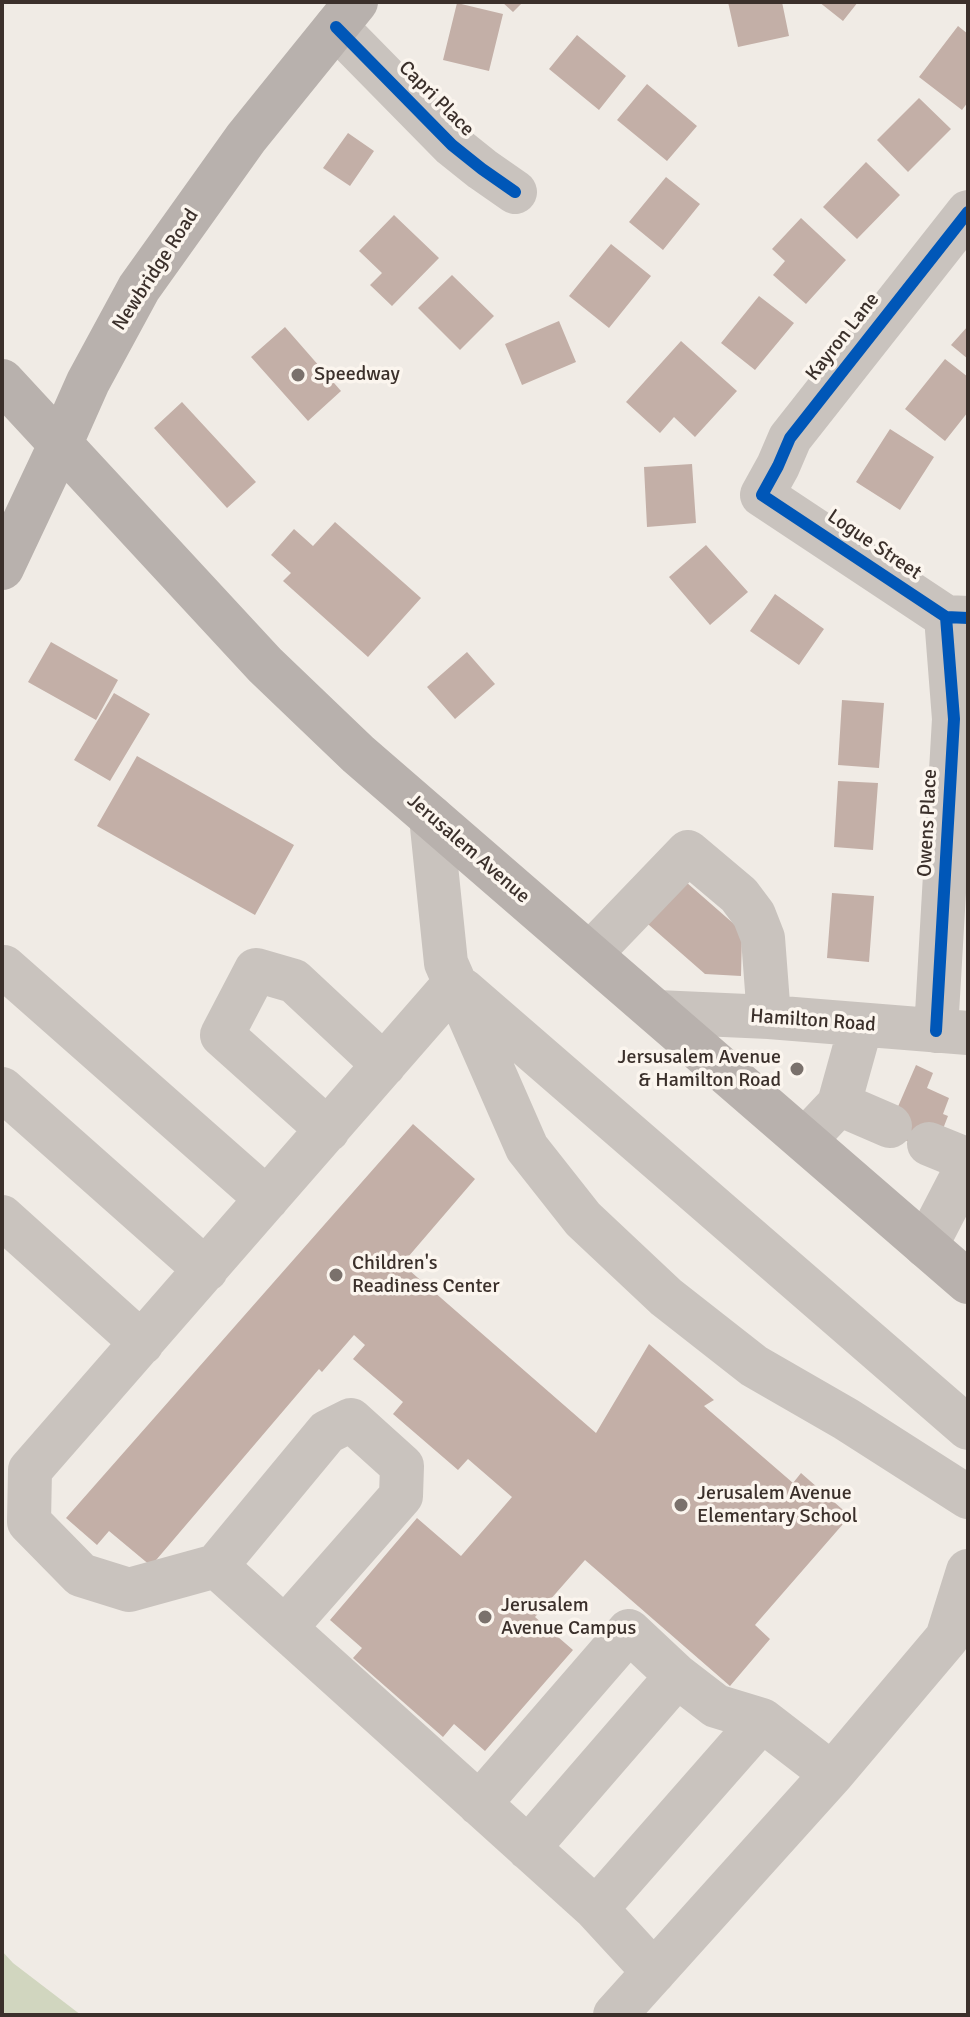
<!DOCTYPE html>
<style>
body{margin:0}
#map{position:relative;width:970px;height:2017px;overflow:hidden;background:#f0ebe5;font-family:Signika,sans-serif}
canvas{display:block}
.frame{position:absolute;inset:0;border:4px solid #3b302b;pointer-events:none}
</style>
<div id="map">
<canvas width="970" height="2017"></canvas>
<div class="frame"></div>
</div>
<script>
const ctx = document.querySelector('canvas').getContext('2d');
ctx.lineJoin = 'round';
function paint(path, color) { ctx.fillStyle = color; ctx.fill(path, 'evenodd'); }
const shape = rows => new Path2D(rows.map(r => 'M' + r).join(''));
function strokePath(path, color, width, dash) { ctx.strokeStyle = color; ctx.lineWidth = width; ctx.lineCap = dash ? 'butt' : 'round'; ctx.setLineDash(dash || []); ctx.stroke(path); }
function write(font, color, halo, rows, align = 'center') {
  ctx.font = font + ' Signika,sans-serif'; ctx.lineWidth = 7; ctx.setLineDash([]); ctx.textBaseline = 'middle'; ctx.strokeStyle = halo; ctx.fillStyle = color; for (const [text, x, y, turn = 0] of rows) {
    ctx.save(); ctx.translate(x, y); ctx.rotate((+turn || 0) * Math.PI / 180); ctx.textAlign = isNaN(turn) ? turn : align; if (halo) ctx.strokeText(text, 0, 0); ctx.fillText(text, 0, 0); ctx.restore();
  }
}
paint(shape([
 [2,1951,13,1963,81,2015,2,2015]
]), '#d1d6bf');
paint(shape([
 [502,2,523,2,513,12],
 [728,2,782,2,789,36,738,47],
 [819,2,858,2,843,21],
 [457,3,503,14,489,71,443,60],
 [958,26,968,34,968,102,962,110,919,77],
 [577,35,626,76,599,110,549,69],
 [647,84,697,126,667,161,617,120],
 [919,98,951,129,908,172,877,140],
 [348,133,374,151,350,186,323,168],
 [866,162,900,195,857,239,823,207],
 [666,177,700,204,663,250,629,222],
 [394,215,439,258,392,306,370,285,382,273,359,251],
 [801,218,846,260,806,304,773,275,785,261,772,249],
 [611,244,651,276,609,328,569,296],
 [452,275,494,316,460,350,418,308],
 [759,296,794,323,755,370,721,343],
 [559,321,576,362,522,385,505,344],
 [968,326,968,359,951,345],
 [285,327,341,391,308,421,251,357],
 [681,341,737,391,695,437,674,417,660,433,626,402],
 [945,359,968,377,968,412,945,441,905,409],
 [182,402,256,482,227,508,154,428],
 [890,429,934,457,900,510,856,482],
 [692,464,696,523,647,527,644,467],
 [335,522,421,598,368,657,283,581,291,573,271,555,294,529,313,546],
 [706,545,748,592,710,625,669,577],
 [775,594,824,629,799,665,750,631],
 [51,642,118,680,96,720,28,682],
 [467,652,495,684,455,719,427,687],
 [114,693,150,714,110,781,74,760],
 [842,700,884,703,879,768,838,765],
 [137,756,294,845,255,915,97,826],
 [838,781,878,783,873,850,834,847],
 [678,875,742,931,741,976,705,974,641,918],
 [832,893,874,896,869,962,827,958],
 [916,1065,933,1073,927,1088,949,1098,943,1114,948,1116,941,1134,927,1150,887,1132],
 [413,1124,475,1179,402,1264,596,1433,649,1344,714,1400,704,1406,793,1483,801,1473,850,1516,755,1625,770,1639,730,1686,585,1560,535,1617,573,1650,485,1751,454,1724,443,1737,353,1658,362,1648,330,1620,417,1518,461,1556,512,1497,468,1459,458,1470,393,1414,403,1402,353,1359,365,1345,354,1335,322,1372,319,1369,151,1566,109,1531,97,1545,66,1518]
]), '#c3afa7');
strokePath(shape([
 [336,27,452,145,482,169,515,192],
 [968,212,790,438,778,466,762,495,946,617,968,618],
 [431,817,446,963,527,1148,583,1219,666,1297,754,1366,846,1419,968,1497],
 [590,954,688,852,739,895,754,915,763,938,769,1017],
 [4,967,267,1199],
 [463,990,968,1428],
 [657,1012,769,1017,968,1033],
 [936,1031,954,719,946,617],
 [2,1089,206,1270],
 [839,1104,890,1126],
 [328,1130,222,1035,256,970,294,981,384,1065],
 [805,1140,839,1104,861,1025],
 [929,1144,968,1160],
 [2,1217,142,1343],
 [926,1246,968,1165],
 [216,1566,596,1909,654,1972],
 [285,1628,401,1496,402,1466,351,1420,327,1432,216,1566,129,1590,81,1575,29,1522,30,1470,455,983],
 [479,1804,629,1631,677,1676],
 [528,1848,677,1676,716,1706,762,1720,832,1774],
 [596,1909,762,1720],
 [615,2015,832,1774,947,1638,968,1571]
]), '#c9c3be', 44);
strokePath(shape([
 [2,381,265,665,358,754,968,1282],
 [2,568,60,445,88,382,139,288,246,138,356,2]
]), '#b8b1ad', 44);
strokePath(shape([
 [336,27,452,145,482,169,515,192],
 [968,212,790,438,778,466,762,495,946,617,968,618],
 [936,1031,954,719,946,617]
]), '#0057b8', 12);
for (const [x, y, r, color] of [
 [298,375,8,"#7a716c"],
 [797,1069,8,"#7a716c"],
 [336,1275,8,"#7a716c"],
 [681,1505,8,"#7a716c"],
 [485,1617,8,"#7a716c"]
]) { const dot = new Path2D(); dot.arc(x, y, r, 0, 2 * Math.PI); ctx.fillStyle = color; ctx.fill(dot); strokePath(dot, '#fbf5ee', 3); }
write('20px', '#3b302b', '#fbf5ee', [
 ["Capri Place",436,99,45],
 ["Newbridge Road",156,270,-57],
 ["Kayron Lane",843,337,-52],
 ["Logue Street",874,545,34],
 ["Owens Place",928,823,-87],
 ["Jerusalem Avenue",468,849,41],
 ["Hamilton Road",813,1021,4]
]);
write('20px', '#3b302b', '#fbf5ee', [
 ["Speedway",314,375],
 ["Jersusalem Avenue",781,1058,"right"],
 ["& Hamilton Road",781,1081,"right"],
 ["Children's",352,1264],
 ["Readiness Center",352,1287],
 ["Jerusalem Avenue",697,1494],
 ["Elementary School",697,1517],
 ["Jerusalem",501,1606],
 ["Avenue Campus",501,1629]
], 'left');
</script>
